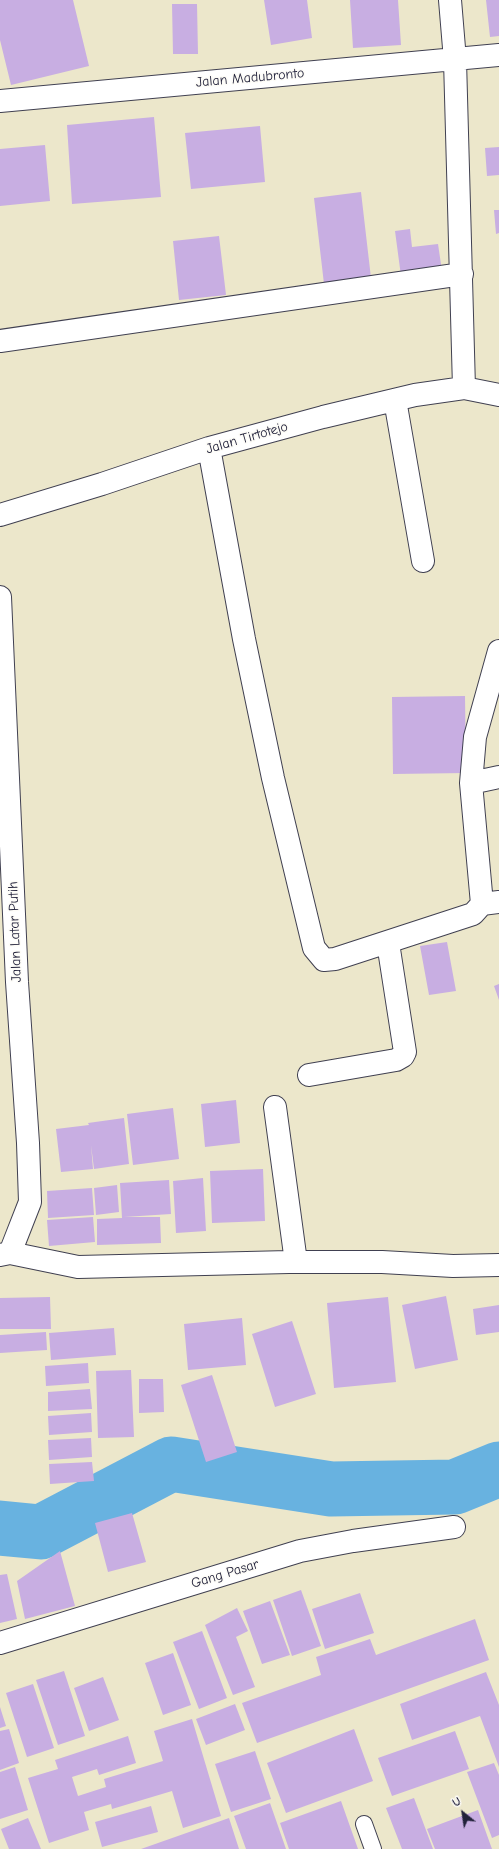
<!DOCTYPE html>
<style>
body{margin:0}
#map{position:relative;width:499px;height:1849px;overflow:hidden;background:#ece7cb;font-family:"Comic Neue",sans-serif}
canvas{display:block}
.north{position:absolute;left:443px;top:1793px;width:40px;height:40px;-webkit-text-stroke:3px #fdfcf7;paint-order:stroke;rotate:330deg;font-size:11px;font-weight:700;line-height:16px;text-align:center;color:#22223b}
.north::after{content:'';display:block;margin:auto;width:14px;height:18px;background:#22223b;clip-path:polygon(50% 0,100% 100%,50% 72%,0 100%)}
</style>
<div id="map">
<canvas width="499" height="1849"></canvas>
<div class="north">U</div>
</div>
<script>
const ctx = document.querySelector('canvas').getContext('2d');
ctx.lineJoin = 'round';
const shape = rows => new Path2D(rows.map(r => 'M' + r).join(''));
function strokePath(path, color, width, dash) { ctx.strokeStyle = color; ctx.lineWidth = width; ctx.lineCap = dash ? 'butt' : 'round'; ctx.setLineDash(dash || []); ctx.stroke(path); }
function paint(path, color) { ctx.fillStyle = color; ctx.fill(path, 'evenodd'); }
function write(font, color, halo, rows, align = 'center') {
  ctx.font = font + ' "Comic Neue",sans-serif'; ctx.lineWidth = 3; ctx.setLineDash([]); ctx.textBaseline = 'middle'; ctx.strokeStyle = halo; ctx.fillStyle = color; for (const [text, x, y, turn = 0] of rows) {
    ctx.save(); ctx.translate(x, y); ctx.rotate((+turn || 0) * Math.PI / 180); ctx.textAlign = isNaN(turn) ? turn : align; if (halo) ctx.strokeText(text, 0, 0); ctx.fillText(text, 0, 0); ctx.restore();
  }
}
strokePath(shape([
 [0,1528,41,1532,171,1464,331,1489,455,1487,499,1469]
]), '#68b2e0', 55);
paint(shape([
 [0,0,73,0,89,66,11,85,0,40],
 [264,0,307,0,312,38,271,45],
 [350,0,398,0,401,45,353,48],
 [486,0,499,0,499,36,490,37],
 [172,4,197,4,198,54,173,54],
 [154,117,161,197,72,204,67,125],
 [260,126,265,182,191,189,185,133],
 [45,145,50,201,0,206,0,149],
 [499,147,499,175,487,176,485,148],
 [361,192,371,278,324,284,314,198],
 [494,210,499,210,499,233,496,234],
 [410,229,412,247,438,244,442,271,401,276,395,231],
 [219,236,226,295,179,300,173,241],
 [465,696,466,773,393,774,392,697],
 [447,942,456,991,429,995,420,946],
 [499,984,499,1000,494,986],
 [236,1100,240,1143,205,1147,201,1104],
 [173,1108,179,1159,133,1165,127,1114],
 [124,1118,129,1164,94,1169,91,1145,93,1169,61,1172,56,1129,89,1125,88,1123],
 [263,1169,265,1221,212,1223,210,1171],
 [203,1178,206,1231,176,1233,173,1181],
 [169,1180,171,1214,124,1217,160,1217,161,1243,97,1245,97,1219,122,1218,120,1183],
 [117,1185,119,1212,96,1215,94,1188],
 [92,1188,94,1215,48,1218,47,1191],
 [93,1217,95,1242,49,1246,47,1220],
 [446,1296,458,1360,415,1369,402,1305],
 [50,1297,51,1329,0,1329,0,1298],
 [388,1297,396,1382,334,1388,327,1303],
 [499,1305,499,1332,476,1335,473,1309],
 [242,1318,246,1365,188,1370,184,1324],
 [292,1321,316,1394,275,1407,252,1334],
 [114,1328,116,1355,51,1360,49,1333],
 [46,1332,47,1350,0,1353,0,1335],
 [88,1363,89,1383,46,1386,45,1366],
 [131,1370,134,1437,98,1438,96,1371],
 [212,1375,237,1452,206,1462,181,1385],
 [139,1379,163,1379,164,1412,139,1413],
 [90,1389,92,1409,48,1411,48,1392],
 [91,1413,92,1432,49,1435,48,1416],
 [91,1438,92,1457,49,1460,48,1440],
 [92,1462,94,1481,50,1484,49,1464],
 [132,1513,146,1562,108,1572,95,1523],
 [60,1551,75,1606,25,1619,17,1581],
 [7,1574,17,1619,0,1623,0,1575],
 [301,1590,321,1646,292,1656,273,1600],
 [360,1593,374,1633,325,1649,312,1609],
 [270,1601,290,1655,262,1664,243,1611],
 [237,1608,248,1631,236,1637,255,1687,233,1695,205,1625],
 [475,1619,489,1660,257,1743,242,1703,321,1675,316,1657,370,1639,376,1655],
 [202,1631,227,1698,199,1709,173,1642],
 [173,1653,191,1705,163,1715,145,1663],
 [64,1671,85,1736,58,1745,36,1680],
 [486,1672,499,1705,499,1767,480,1716,412,1740,400,1704],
 [103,1677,119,1720,89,1731,74,1688],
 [33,1684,54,1748,27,1757,6,1693],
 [235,1704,245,1730,206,1745,196,1719],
 [0,1707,6,1726,0,1728],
 [192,1719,221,1816,183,1828,172,1791,112,1809,111,1804,84,1812,89,1830,49,1843,28,1778,58,1769,55,1760,128,1736,136,1763,99,1775,97,1769,72,1777,78,1796,106,1787,104,1779,163,1761,154,1731],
 [9,1729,19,1763,0,1770,0,1731],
 [354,1729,373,1781,286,1813,267,1763],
 [455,1731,469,1769,392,1796,378,1758],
 [255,1751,271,1799,231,1812,215,1764],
 [494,1763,499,1775,499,1835,492,1838,467,1772],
 [15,1767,28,1810,0,1819,0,1772],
 [414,1798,433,1849,402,1849,386,1808],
 [341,1801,358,1849,289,1849,280,1823],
 [270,1803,286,1849,246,1849,234,1816],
 [151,1806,158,1832,102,1847,95,1822],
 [478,1810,492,1849,435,1849,427,1829],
 [28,1818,41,1849,9,1849,1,1829],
 [229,1818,239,1849,141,1849]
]), '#c8aee2');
const lane = shape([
 [364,1824,373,1849]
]);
const street = shape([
 [450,0,455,60,464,388],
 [0,101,499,55],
 [0,341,462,274],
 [395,400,423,561],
 [209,448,244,639,273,778,314,948,324,960,335,959,473,914,482,904,499,902],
 [0,515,102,484,209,448,323,417,415,395,464,388,499,395],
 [0,597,17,982,28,1143,30,1202,10,1253,0,1255],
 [471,783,499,777],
 [482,904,471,783,475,737,499,651],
 [309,1075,396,1060,403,1056,405,1052,388,943],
 [275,1107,296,1262],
 [10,1253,78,1267,289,1262,382,1262,453,1266,499,1265],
 [0,1643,300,1551,353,1541,454,1527]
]);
strokePath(lane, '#404051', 18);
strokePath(street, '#404051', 24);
strokePath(lane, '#fff', 16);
strokePath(street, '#fff', 22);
write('14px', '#22223b', '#fdfcf7', [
 ["Jalan Madubronto",250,78,-5],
 ["Jalan Tirtotejo",247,438,-16],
 ["Jalan Latar Putih",15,932,-92],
 ["Gang Pasar",225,1574,-17]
]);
</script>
